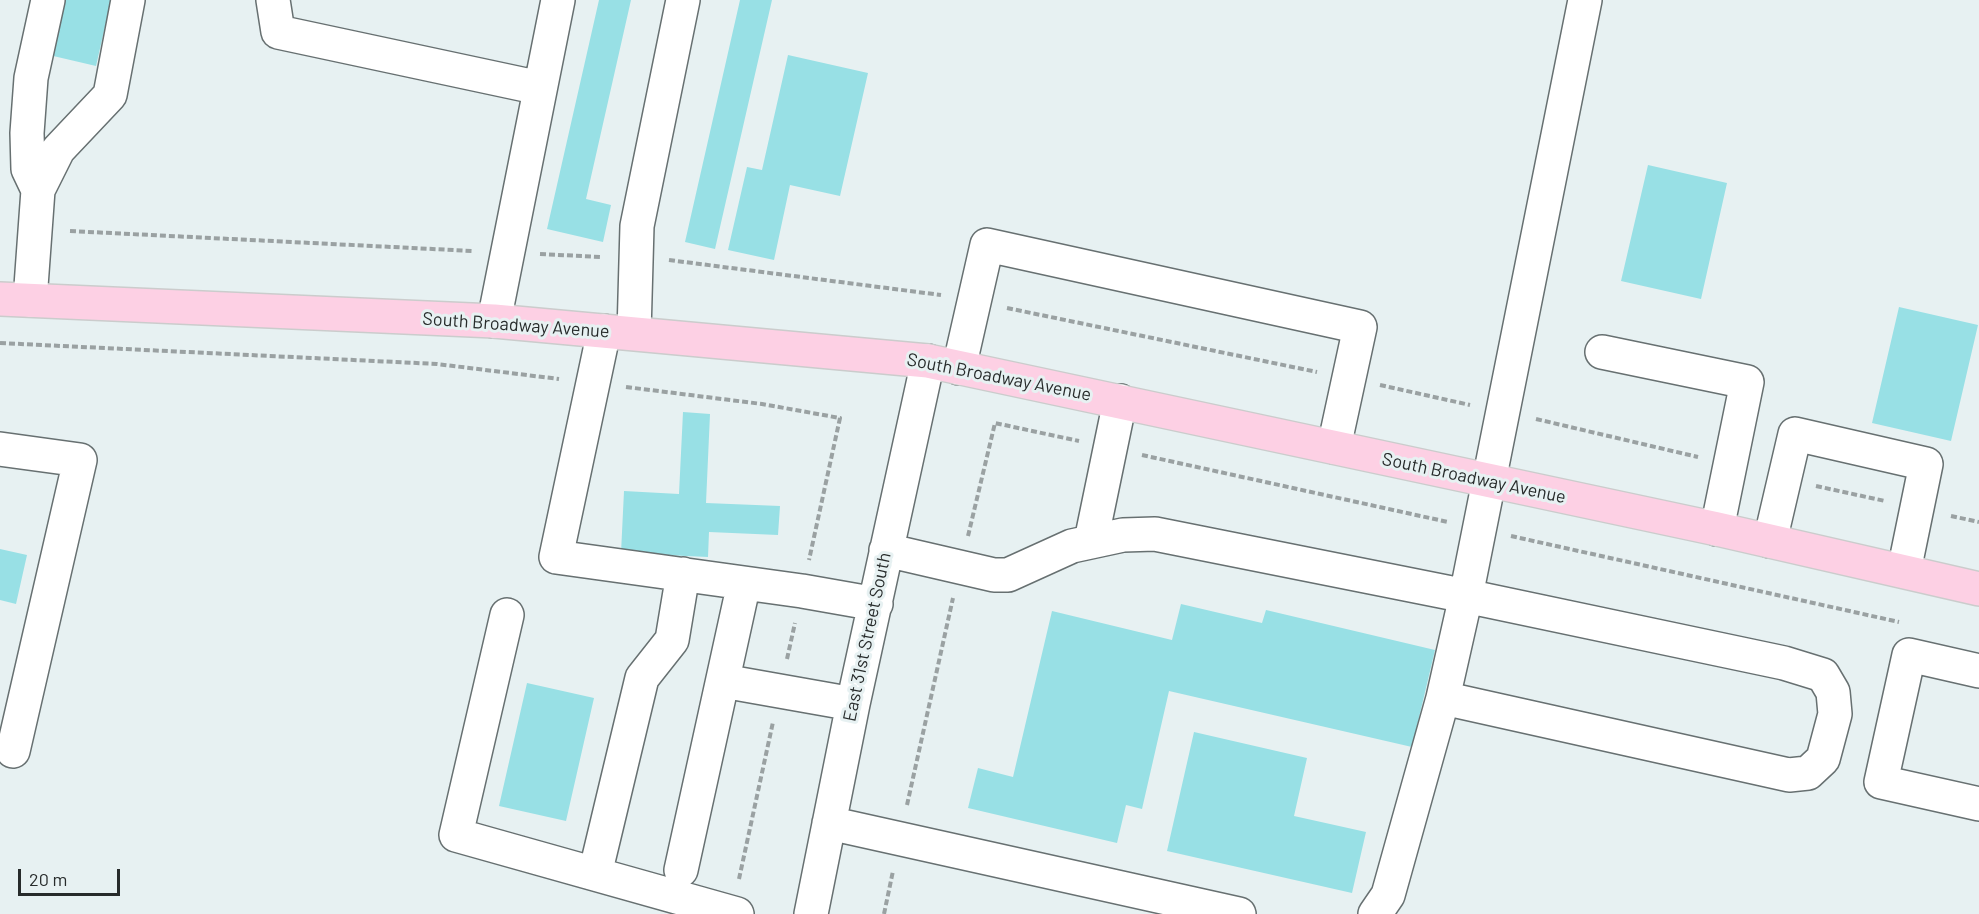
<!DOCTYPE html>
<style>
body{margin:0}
#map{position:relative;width:1979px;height:914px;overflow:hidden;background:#e7f1f2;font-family:Barlow,sans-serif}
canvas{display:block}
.scale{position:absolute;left:18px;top:869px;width:102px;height:27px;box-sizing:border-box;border:3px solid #272b2b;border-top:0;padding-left:8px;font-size:18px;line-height:21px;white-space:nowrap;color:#272b2b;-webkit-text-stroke:4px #e7f1f2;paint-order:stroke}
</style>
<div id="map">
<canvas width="1979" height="914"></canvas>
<div class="scale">20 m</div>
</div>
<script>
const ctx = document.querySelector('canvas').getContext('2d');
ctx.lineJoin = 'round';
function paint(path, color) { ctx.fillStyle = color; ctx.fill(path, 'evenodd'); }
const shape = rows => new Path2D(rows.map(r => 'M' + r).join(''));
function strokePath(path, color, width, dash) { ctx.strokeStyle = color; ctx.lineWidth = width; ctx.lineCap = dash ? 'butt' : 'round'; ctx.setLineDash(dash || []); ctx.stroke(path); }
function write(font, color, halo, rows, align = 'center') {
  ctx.font = font + ' Barlow,sans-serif'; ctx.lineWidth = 6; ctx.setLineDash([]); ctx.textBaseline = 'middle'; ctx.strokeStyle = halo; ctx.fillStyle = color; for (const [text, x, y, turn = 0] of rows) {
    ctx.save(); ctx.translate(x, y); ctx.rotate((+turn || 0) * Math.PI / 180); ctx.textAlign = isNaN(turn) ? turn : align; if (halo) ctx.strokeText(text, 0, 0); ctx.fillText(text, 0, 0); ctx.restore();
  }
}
paint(shape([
 [61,0,111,0,96,66,49,55],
 [599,0,631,0,586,199,611,205,603,242,547,229],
 [740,0,772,0,715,249,685,242],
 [788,55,868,73,840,196,790,185,774,260,728,250,747,167,762,170],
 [1648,165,1727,183,1701,299,1621,281],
 [1899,307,1978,325,1951,441,1872,423],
 [683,412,710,414,706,503,780,506,778,535,709,532,708,557,621,553,624,491,679,494],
 [0,549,27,555,16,604,0,600],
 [1181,604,1262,623,1266,610,1435,650,1412,747,1169,691,1142,809,1126,805,1117,843,968,808,978,768,1013,777,1052,611,1172,640],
 [527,683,594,698,566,821,499,806],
 [1194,732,1307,758,1294,816,1366,832,1352,893,1167,851]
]), '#98e0e5');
const minor = shape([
 [273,0,278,32,540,88],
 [38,190,28,169,27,133,31,78,48,0],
 [30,300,38,190,58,150,110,95,128,0],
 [494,321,558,0],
 [604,331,556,557,802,591,876,604],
 [634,333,637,226,683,0],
 [1602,352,1747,382,1717,529],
 [959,368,987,245,1360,327,1334,447],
 [0,449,80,460,13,751],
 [1091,541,1120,401],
 [1770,541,1795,434,1926,464,1904,571],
 [886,550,994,575,1008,575,1072,546,1123,535,1155,534,1466,596,1784,663,1823,675,1833,692,1835,714,1823,759,1808,773,1789,775,1443,698],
 [507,615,456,835,737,914],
 [1979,671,1909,655,1881,782,1979,804],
 [723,681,853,704],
 [829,823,1239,914],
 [681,870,744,583],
 [595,874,642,678,672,640,683,574],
 [811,914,853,704,928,361],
 [1375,914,1388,895,1443,698,1466,596,1585,0]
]);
const major = shape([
 [0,299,494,321,928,361,1717,529,1979,589]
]);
strokePath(minor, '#677071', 36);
strokePath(major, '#cbcccc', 36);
strokePath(shape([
 [70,231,473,251],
 [540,254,601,257],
 [669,260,941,295],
 [1007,308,1317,372],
 [0,343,437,364,559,379],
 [1380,385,1470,405],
 [626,387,762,404,840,418,809,560],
 [1536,419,1698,457],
 [1142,455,1448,522],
 [1816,486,1885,501],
 [1951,516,1979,522],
 [968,536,995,423,1079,441],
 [1511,536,1899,622],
 [787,659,795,623],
 [907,805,953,598],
 [739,879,773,722],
 [884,914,893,871]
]), '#9aa1a2', 4, [6, 3]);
strokePath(minor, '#fff', 33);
strokePath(major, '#fdd0e4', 33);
write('18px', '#272b2b', '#e7f1f2', [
 ["South Broadway Avenue",516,325,4],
 ["South Broadway Avenue",999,377,11],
 ["South Broadway Avenue",1474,478,12],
 ["East 31st Street South",867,637,-78]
]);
</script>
